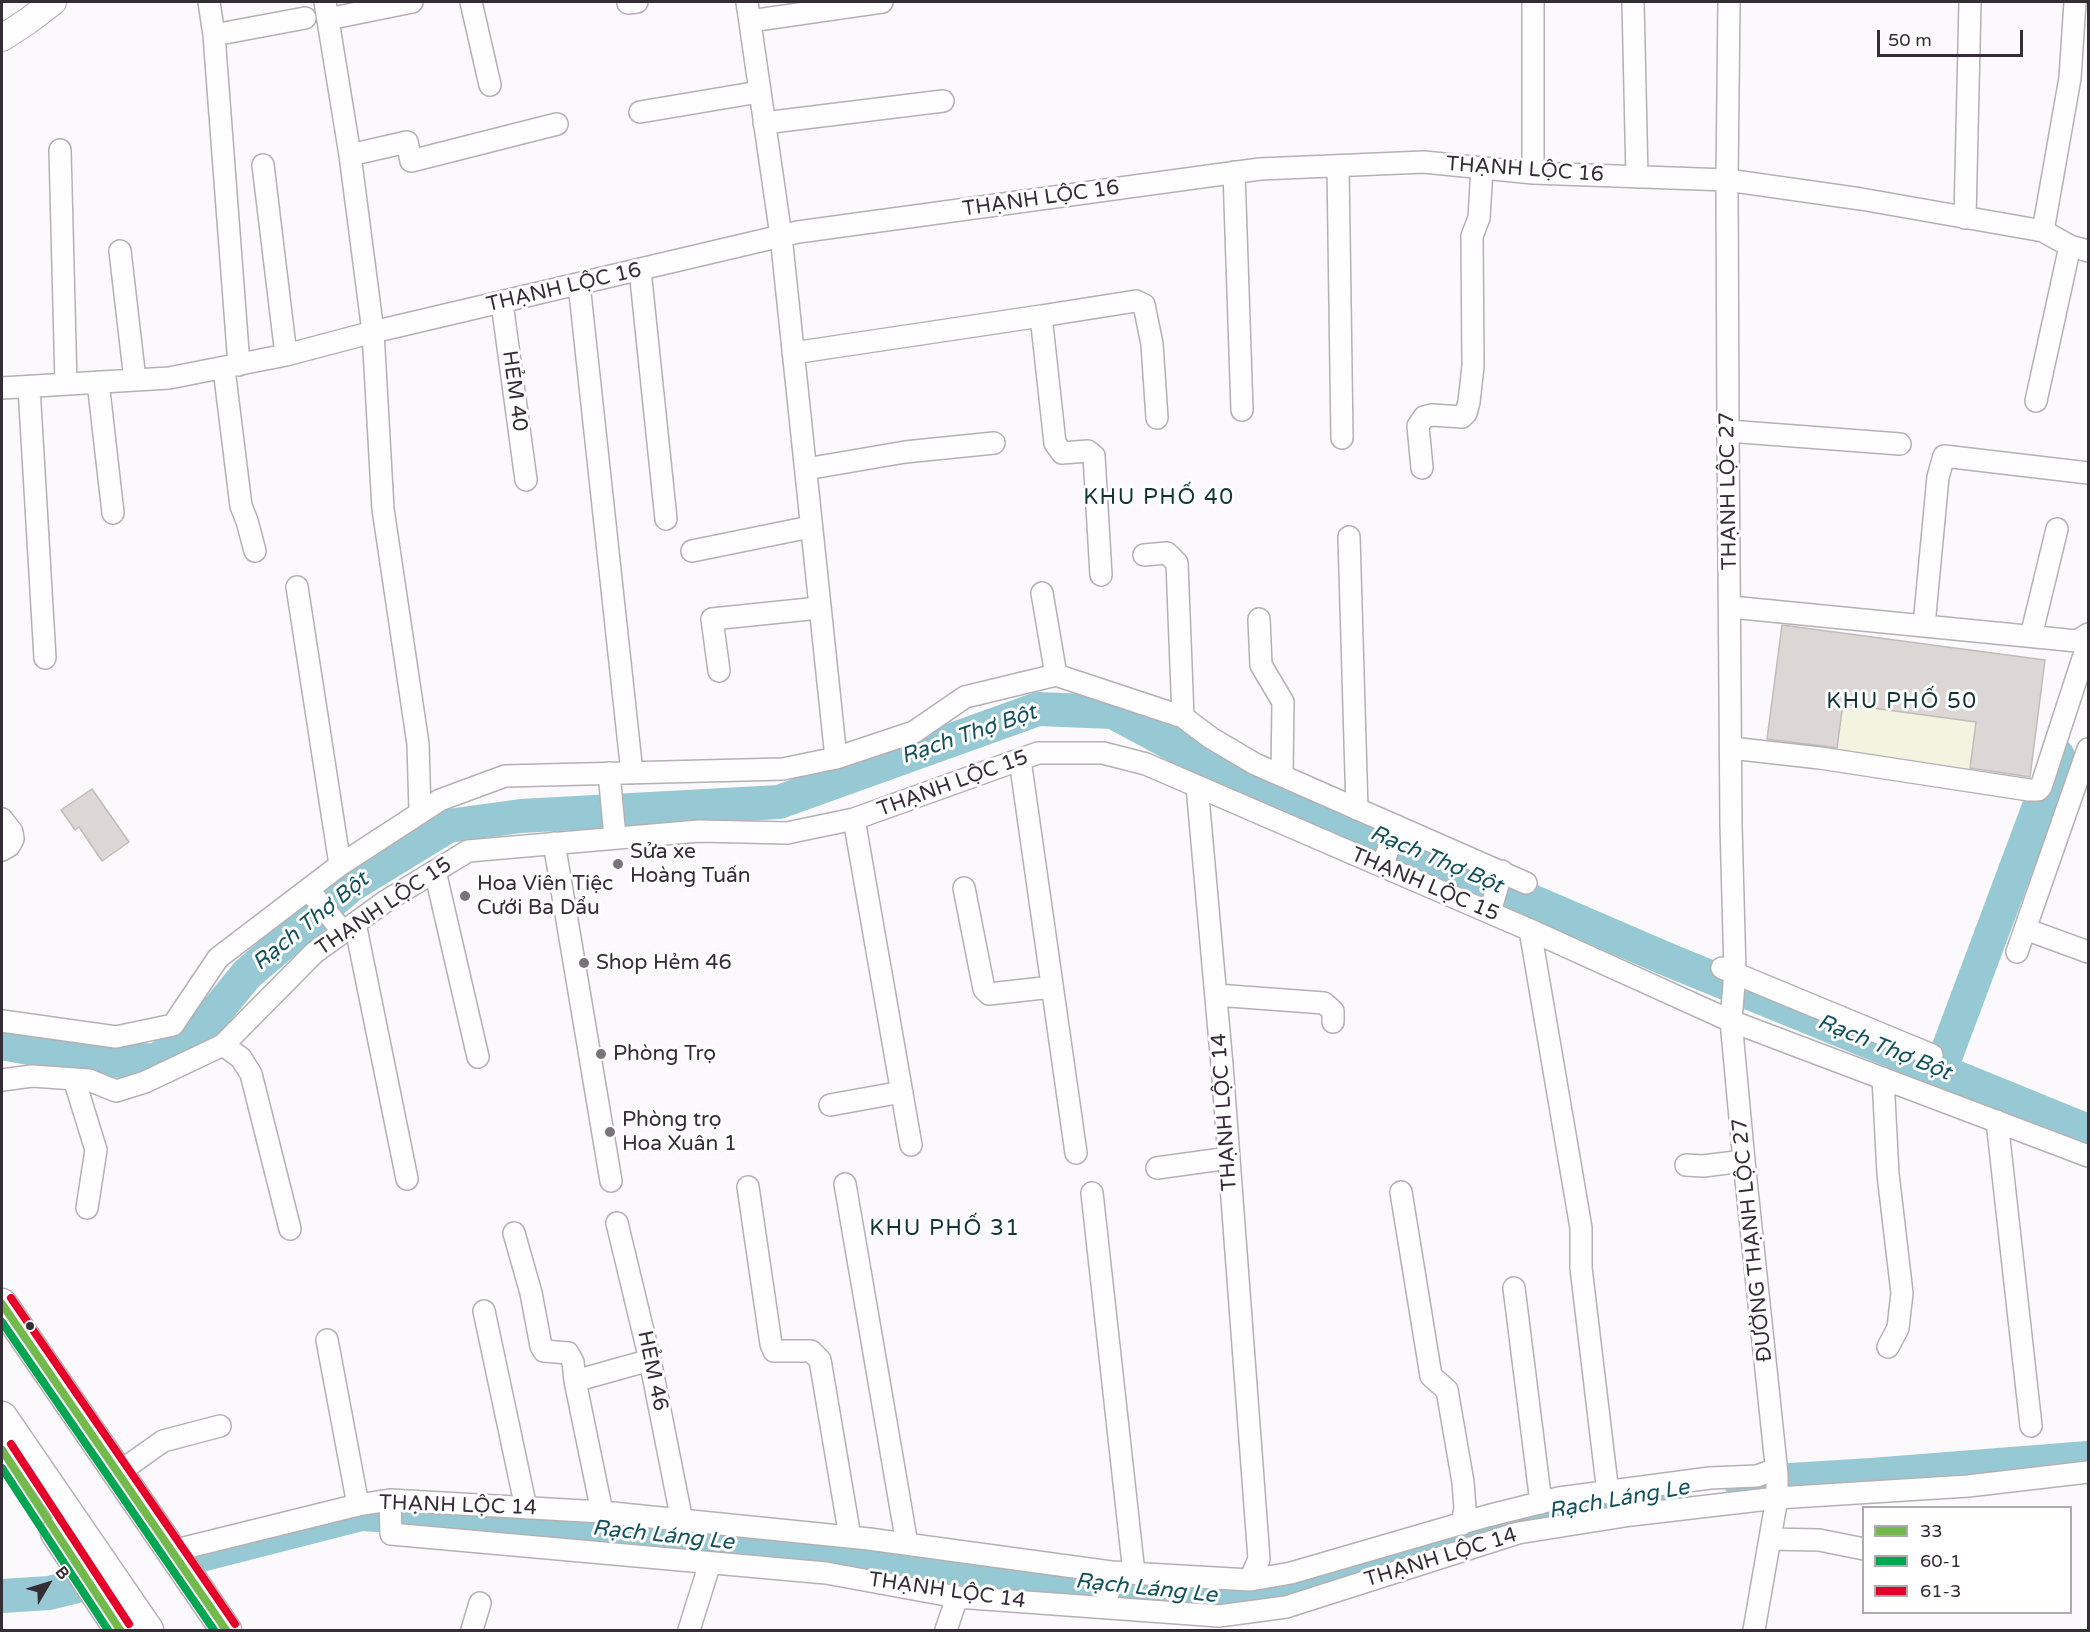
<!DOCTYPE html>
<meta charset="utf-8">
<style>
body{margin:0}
#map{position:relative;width:2090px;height:1632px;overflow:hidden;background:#fbf9fb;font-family:"Varela Round",sans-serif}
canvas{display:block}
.frame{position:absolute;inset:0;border:3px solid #352d35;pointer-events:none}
.legend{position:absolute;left:1862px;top:1506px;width:210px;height:108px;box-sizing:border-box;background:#fff;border:2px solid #aeabae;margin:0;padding:8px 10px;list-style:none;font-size:18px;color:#352d35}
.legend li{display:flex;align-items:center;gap:12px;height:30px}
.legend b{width:30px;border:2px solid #aeabae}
.north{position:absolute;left:18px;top:1554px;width:60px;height:60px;-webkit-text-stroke:4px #fff;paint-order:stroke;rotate:52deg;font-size:16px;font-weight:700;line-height:24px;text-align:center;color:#352d35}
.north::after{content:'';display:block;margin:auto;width:21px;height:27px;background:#352d35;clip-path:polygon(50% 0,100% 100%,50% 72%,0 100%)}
.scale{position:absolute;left:1877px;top:30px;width:146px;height:27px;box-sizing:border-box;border:3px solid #352d35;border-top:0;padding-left:8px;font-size:18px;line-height:21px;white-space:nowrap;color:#352d35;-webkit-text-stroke:4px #fff;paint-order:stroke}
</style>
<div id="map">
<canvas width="2090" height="1632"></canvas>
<div class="frame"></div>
<ul class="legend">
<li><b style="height:8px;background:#73b94c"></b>33</li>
<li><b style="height:8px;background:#00a651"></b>60-1</li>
<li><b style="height:8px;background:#e4002b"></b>61-3</li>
</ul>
<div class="north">B</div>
<div class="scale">50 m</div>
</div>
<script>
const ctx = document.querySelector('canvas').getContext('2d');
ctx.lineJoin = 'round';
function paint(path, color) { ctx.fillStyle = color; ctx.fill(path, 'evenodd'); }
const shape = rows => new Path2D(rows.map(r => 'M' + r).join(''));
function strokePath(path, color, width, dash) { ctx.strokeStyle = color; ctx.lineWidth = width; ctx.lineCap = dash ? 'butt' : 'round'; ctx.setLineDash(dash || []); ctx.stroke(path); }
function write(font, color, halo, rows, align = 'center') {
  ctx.font = font + ' "Varela Round",sans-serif'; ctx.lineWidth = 6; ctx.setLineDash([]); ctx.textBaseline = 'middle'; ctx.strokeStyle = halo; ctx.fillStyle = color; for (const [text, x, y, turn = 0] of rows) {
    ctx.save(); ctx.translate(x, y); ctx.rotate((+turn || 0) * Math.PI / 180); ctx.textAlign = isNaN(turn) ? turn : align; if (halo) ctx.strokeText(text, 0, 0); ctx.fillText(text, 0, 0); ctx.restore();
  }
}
paint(shape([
 [1843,704,1976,722,1970,773,1836,754]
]), '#f3f4e0');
strokePath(shape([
 [2,1043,101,1061,156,1060,197,1035,247,974,350,886,448,826,521,816,779,802,1038,709,1113,712,1195,756,1671,961,2088,1131],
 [1940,1071,2058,756],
 [1741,1483,1871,1475,2088,1458],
 [197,1556,361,1514,615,1530,1228,1598,1302,1588,1519,1518,1653,1494],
 [2,1596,49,1593,77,1586]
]), '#97c9d4', 34);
const building = shape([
 [1782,625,2045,660,2030,777,1970,768,1976,722,1843,704,1837,748,1767,739,1782,625],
 [92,789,129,842,102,861,79,827,75,830,61,810,92,789]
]);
paint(building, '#dcd6d4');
strokePath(building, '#c1bbba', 1.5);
const minor = shape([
 [209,2,214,35,305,18],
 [325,2,350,155,373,332,383,509,418,744,420,812],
 [471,2,490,85],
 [747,2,781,236,836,758],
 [1633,2,1637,177],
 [1729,2,1727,180,1728,431,1731,825,1735,972,1731,1021,1744,1161,1777,1474,1777,1498,1754,1630],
 [628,3,637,2],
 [328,19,412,2],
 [750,21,882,2],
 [214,35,239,365],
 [640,112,759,92],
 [764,123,943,101],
 [60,150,66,384],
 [350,155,407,142,411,161,557,124],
 [263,165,286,355],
 [1338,166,1342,438],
 [1234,172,1242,410],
 [1533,173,1533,2],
 [1965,218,1970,2],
 [2043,231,2070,78,2075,2],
 [120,251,135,380],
 [640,270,666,519],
 [579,284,632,773],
 [502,303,526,480],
 [1041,316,1136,301,1144,305,1152,344,1157,418],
 [793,353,1041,316,1055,443,1062,453,1088,451,1094,456,1101,575],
 [224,369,241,506,247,521,255,551],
 [98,382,113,513],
 [29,387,45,658],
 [2,388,169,378,286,355,373,332,798,232,1260,169,1424,162,1533,173,1727,180,1861,199,2043,231,2070,246,2088,251],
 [2036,401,2070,246],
 [1728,431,1900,444],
 [1422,468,1418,426,1424,417,1432,415,1462,417,1466,413,1469,402,1473,366,1472,236,1479,218,1482,168],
 [806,469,905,452,994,443],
 [1349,537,1357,809],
 [692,551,810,527],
 [1144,555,1167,553,1177,563,1183,717],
 [297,587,340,865],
 [1042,593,1056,675],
 [1731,607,2077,641,2088,634],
 [1259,619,1261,665,1283,702,1282,775],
 [1924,625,1938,477,1944,456,2088,473],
 [2031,636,2057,529],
 [719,671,712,619,819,608],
 [1731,748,1820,758,2029,790,2038,790,2041,787,2088,643],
 [1020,760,1076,1153],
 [609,773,615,837],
 [2,819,12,832,13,839,9,846,2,850],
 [854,819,911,1145],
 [554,843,611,1181],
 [1382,866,1397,826],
 [435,871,478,1057],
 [964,888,984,989,989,994,1052,987],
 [309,890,343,932],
 [1490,912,1502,871],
 [355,923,407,1179],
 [2025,929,2088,952],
 [1530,930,1581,1228,1581,1268,1608,1493],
 [2017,952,2088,749],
 [1722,968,1932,1055],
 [1216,995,1324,1003,1333,1011,1333,1022],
 [2,1021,116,1037,173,1025,218,958,340,865,440,800,505,776,783,769,836,758,914,732,965,697,1056,675,1183,717,1211,738,1255,764,1526,883],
 [223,1045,241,1058,251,1074,290,1229],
 [1883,1078,1888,1174,1902,1293,1898,1328,1888,1347],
 [74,1079,96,1150,87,1208],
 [2,1080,32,1076,89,1080,116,1091,145,1082,223,1045,314,953,386,901,468,851,699,831,787,833,854,819,1038,753,1103,753,1146,764,1530,930,1731,1021,2088,1156],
 [830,1105,902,1092],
 [1997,1121,2031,1426],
 [1686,1165,1703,1166,1744,1161],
 [1157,1168,1229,1158],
 [845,1184,907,1544],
 [748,1187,771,1344,774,1351,811,1351,820,1360,850,1537],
 [1401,1192,1431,1376,1447,1390,1463,1482,1465,1508,1462,1524],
 [1092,1193,1134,1573],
 [617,1223,650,1360,682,1521],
 [514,1233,531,1293,541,1346,544,1351,568,1353,573,1362,575,1381],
 [1514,1288,1541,1503],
 [484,1311,526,1508],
 [327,1340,358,1505],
 [118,1473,163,1441,220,1426],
 [390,1500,391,1534,826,1573,957,1597,1219,1616,1286,1607,1518,1533,1631,1515,1777,1498,1968,1486,2088,1472],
 [602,1512,575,1381,650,1360],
 [1770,1539,1819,1540,1864,1549],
 [172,1551,358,1505,390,1500,602,1512,869,1539,1111,1572,1250,1580,1259,1559,1222,1065,1197,786],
 [1250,1580,1291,1573,1487,1516,1559,1498,1710,1478,1757,1476,1776,1469],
 [1106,1608,1111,1572],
 [472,1630,480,1603],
 [689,1630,710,1563],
 [946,1630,957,1597]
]);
const major = shape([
 [2,38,28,21,53,2]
]);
const highway = shape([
 [2,1304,226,1630],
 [2,1417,148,1630],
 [56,1533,120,1630]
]);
strokePath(minor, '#b4b0b4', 24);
strokePath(major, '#b4b0b4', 28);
strokePath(highway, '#b4b0b4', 33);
strokePath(minor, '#fefefe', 21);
strokePath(major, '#fefefe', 26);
strokePath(highway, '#fefefe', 30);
strokePath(shape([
 [2,1304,226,1630],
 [2,1450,120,1630]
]), '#73b94c', 8);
strokePath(shape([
 [2,1322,214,1630],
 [2,1468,108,1630]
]), '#00a651', 8);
strokePath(shape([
 [11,1298,235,1624],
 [11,1444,129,1624]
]), '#e4002b', 8);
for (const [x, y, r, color] of [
 [618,864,6,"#7a747a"],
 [465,896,6,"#7a747a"],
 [584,963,6,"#7a747a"],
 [601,1054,6,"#7a747a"],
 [610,1132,6,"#7a747a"],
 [30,1326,5,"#352d35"]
]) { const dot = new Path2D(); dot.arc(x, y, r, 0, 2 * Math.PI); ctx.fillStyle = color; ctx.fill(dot); strokePath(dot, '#fff', 2); }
write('21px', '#352d35', '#fff', [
 ["THẠNH LỘC 16",1525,170,4],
 ["THẠNH LỘC 16",1041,199,-8],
 ["THẠNH LỘC 16",564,288,-13],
 ["HẺM 40",514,391,82],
 ["THẠNH LỘC 27",1729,491,-91],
 ["THẠNH LỘC 15",953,784,-20],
 ["THẠNH LỘC 15",1425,885,23],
 ["THẠNH LỘC 15",384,907,-34],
 ["THẠNH LỘC 14",1225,1112,-94],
 ["ĐƯỜNG THẠNH LỘC 27",1753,1240,-96],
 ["HẺM 46",652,1371,78],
 ["THẠNH LỘC 14",458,1506,2],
 ["THẠNH LỘC 14",1441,1558,-17],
 ["THẠNH LỘC 14",947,1591,8]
]);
write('21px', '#352d35', '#fff', [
 ["Sửa xe",630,852],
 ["Hoàng Tuấn",630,876],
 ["Hoa Viên Tiệc",477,884],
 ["Cưới Ba Dẩu",477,908],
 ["Shop Hẻm 46",596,963],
 ["Phòng Trọ",613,1054],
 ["Phòng trọ",622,1120],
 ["Hoa Xuân 1",622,1144]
], 'left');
ctx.letterSpacing = '1.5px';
write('22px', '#113435', '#fff', [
 ["KHU PHỐ 40",1159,498],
 ["KHU PHỐ 50",1902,702],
 ["KHU PHỐ 31",945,1229]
]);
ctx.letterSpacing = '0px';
write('italic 22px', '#12525d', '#fff', [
 ["Rạch Thợ Bột",969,735,-19],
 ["Rạch Thợ Bột",1436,860,23],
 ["Rạch Thợ Bột",311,922,-39],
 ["Rạch Thợ Bột",1884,1048,22],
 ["Rạch Láng Le",1619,1500,-10],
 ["Rạch Láng Le",663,1536,6],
 ["Rạch Láng Le",1146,1589,6]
]);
</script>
